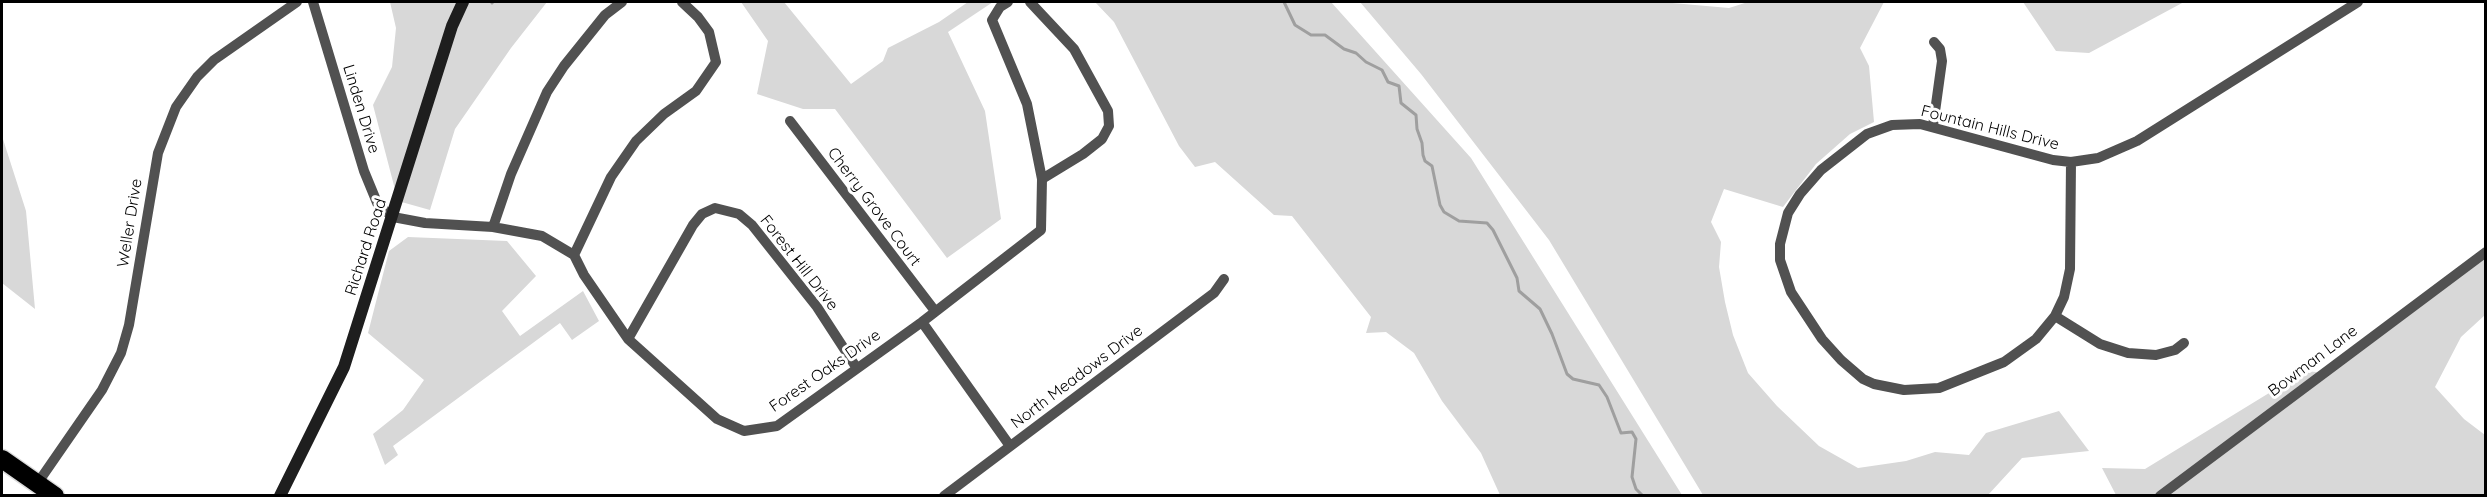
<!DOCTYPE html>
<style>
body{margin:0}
#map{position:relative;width:2487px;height:497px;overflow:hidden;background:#fff;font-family:Quicksand,sans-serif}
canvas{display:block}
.frame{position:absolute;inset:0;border:3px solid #000;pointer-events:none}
</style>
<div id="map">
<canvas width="2487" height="497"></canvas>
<div class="frame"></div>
</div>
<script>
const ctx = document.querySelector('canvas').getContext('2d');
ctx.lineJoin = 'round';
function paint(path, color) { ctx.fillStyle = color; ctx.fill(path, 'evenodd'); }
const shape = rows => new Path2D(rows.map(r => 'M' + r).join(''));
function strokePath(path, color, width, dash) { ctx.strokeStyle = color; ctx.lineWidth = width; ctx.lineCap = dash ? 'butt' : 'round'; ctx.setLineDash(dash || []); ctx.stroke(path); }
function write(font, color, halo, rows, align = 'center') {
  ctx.font = font + ' Quicksand,sans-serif'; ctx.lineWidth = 6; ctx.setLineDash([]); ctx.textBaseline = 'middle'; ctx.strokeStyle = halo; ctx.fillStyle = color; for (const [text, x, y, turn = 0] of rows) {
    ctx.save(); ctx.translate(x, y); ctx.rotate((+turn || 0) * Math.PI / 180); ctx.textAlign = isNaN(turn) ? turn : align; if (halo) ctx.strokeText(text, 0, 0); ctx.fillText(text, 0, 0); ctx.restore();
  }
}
paint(shape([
 [390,2,547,2,511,48,455,129,430,210,398,201,373,105,392,67,396,28],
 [741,2,784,2,851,84,883,61,888,48,939,22,968,2,993,2,948,32,985,111,1001,219,947,258,835,109,803,109,757,94,768,41],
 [1095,2,1331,2,1471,158,1682,495,1500,495,1481,453,1442,401,1414,353,1386,332,1366,333,1371,317,1292,216,1274,215,1215,162,1195,167,1179,146,1114,22],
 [1360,2,1661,2,1729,8,1748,2,1884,2,1860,48,1869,66,1874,122,1850,134,1816,164,1783,207,1724,189,1711,222,1721,242,1719,267,1725,302,1733,335,1748,373,1777,406,1819,446,1858,468,1906,461,1935,452,1969,455,1986,433,2059,411,2089,451,2022,458,1988,495,1703,495,1549,240,1421,74],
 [2023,2,2184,2,2089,53,2056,51],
 [2,136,26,211,35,309,2,283],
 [408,237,507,241,536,276,502,311,520,336,583,291,599,321,572,340,560,323,393,446,398,455,385,465,373,434,403,410,424,380,368,333,389,251],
 [2485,257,2485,315,2461,337,2435,387,2464,419,2485,435,2485,495,2116,495,2102,468,2145,469,2305,371,2316,372,2325,377]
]), '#d8d8d8');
strokePath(shape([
 [1284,2,1295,25,1311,35,1325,35,1344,49,1356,53,1366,62,1382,70,1388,82,1399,86,1401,103,1416,115,1417,129,1422,143,1423,155,1425,161,1432,166,1440,205,1444,212,1459,221,1487,223,1493,230,1517,278,1519,291,1540,309,1552,334,1567,374,1573,379,1599,385,1607,397,1621,433,1632,432,1636,439,1632,477,1636,489,1643,496],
 [492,3,493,2]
]), '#9f9f9f', 3);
const highway = shape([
 [2,459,55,496]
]);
strokePath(highway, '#dbdbdb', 21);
strokePath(shape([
 [313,2,364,171,378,205,393,217,425,223,493,227,542,236,574,255,584,275,628,339,717,419,744,431,777,426,922,322,1041,230,1042,179],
 [1008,2,1000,7,992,20,1027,104,1042,179,1083,154,1102,139,1109,126,1108,111,1074,49,1030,2],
 [790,121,935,311],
 [1933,126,1942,61,1940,49,1934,42],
 [2071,162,2070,269,2064,297,2055,316,2036,339,2004,362,1939,388,1904,390,1874,384,1863,379,1841,360,1822,339,1791,292,1780,260,1780,244,1788,213,1800,194,1821,170,1867,134,1892,125,1920,124,2053,160,2071,162,2098,158,2137,141,2358,2],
 [493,227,511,174,547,92,564,66,605,15,622,2],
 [574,255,611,177,636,141,664,114,696,91,716,62,709,32,698,17,682,2],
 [2055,316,2100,344,2128,353,2156,355,2175,350,2184,343],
 [922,322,1010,446],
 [628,339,693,225,702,214,715,208,739,214,752,225,817,307,856,367],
 [37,484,102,390,121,353,129,325,158,153,176,107,197,77,214,60,297,2],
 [944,496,1214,293,1224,279],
 [2160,496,2486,252]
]), '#515151', 10);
strokePath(shape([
 [280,496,344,367,452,26,463,2]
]), '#1e1e1e', 12);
strokePath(highway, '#000', 18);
write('16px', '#000', '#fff', [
 ["Linden Drive",361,109,73],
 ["Fountain Hills Drive",1990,128,14],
 ["Cherry Grove Court",874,207,53],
 ["Weller Drive",130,223,-81],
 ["Richard Road",366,247,-72],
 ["Forest Hill Drive",799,263,52],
 ["Bowman Lane",2313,361,-37],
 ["Forest Oaks Drive",825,371,-35],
 ["North Meadows Drive",1077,377,-37]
]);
</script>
